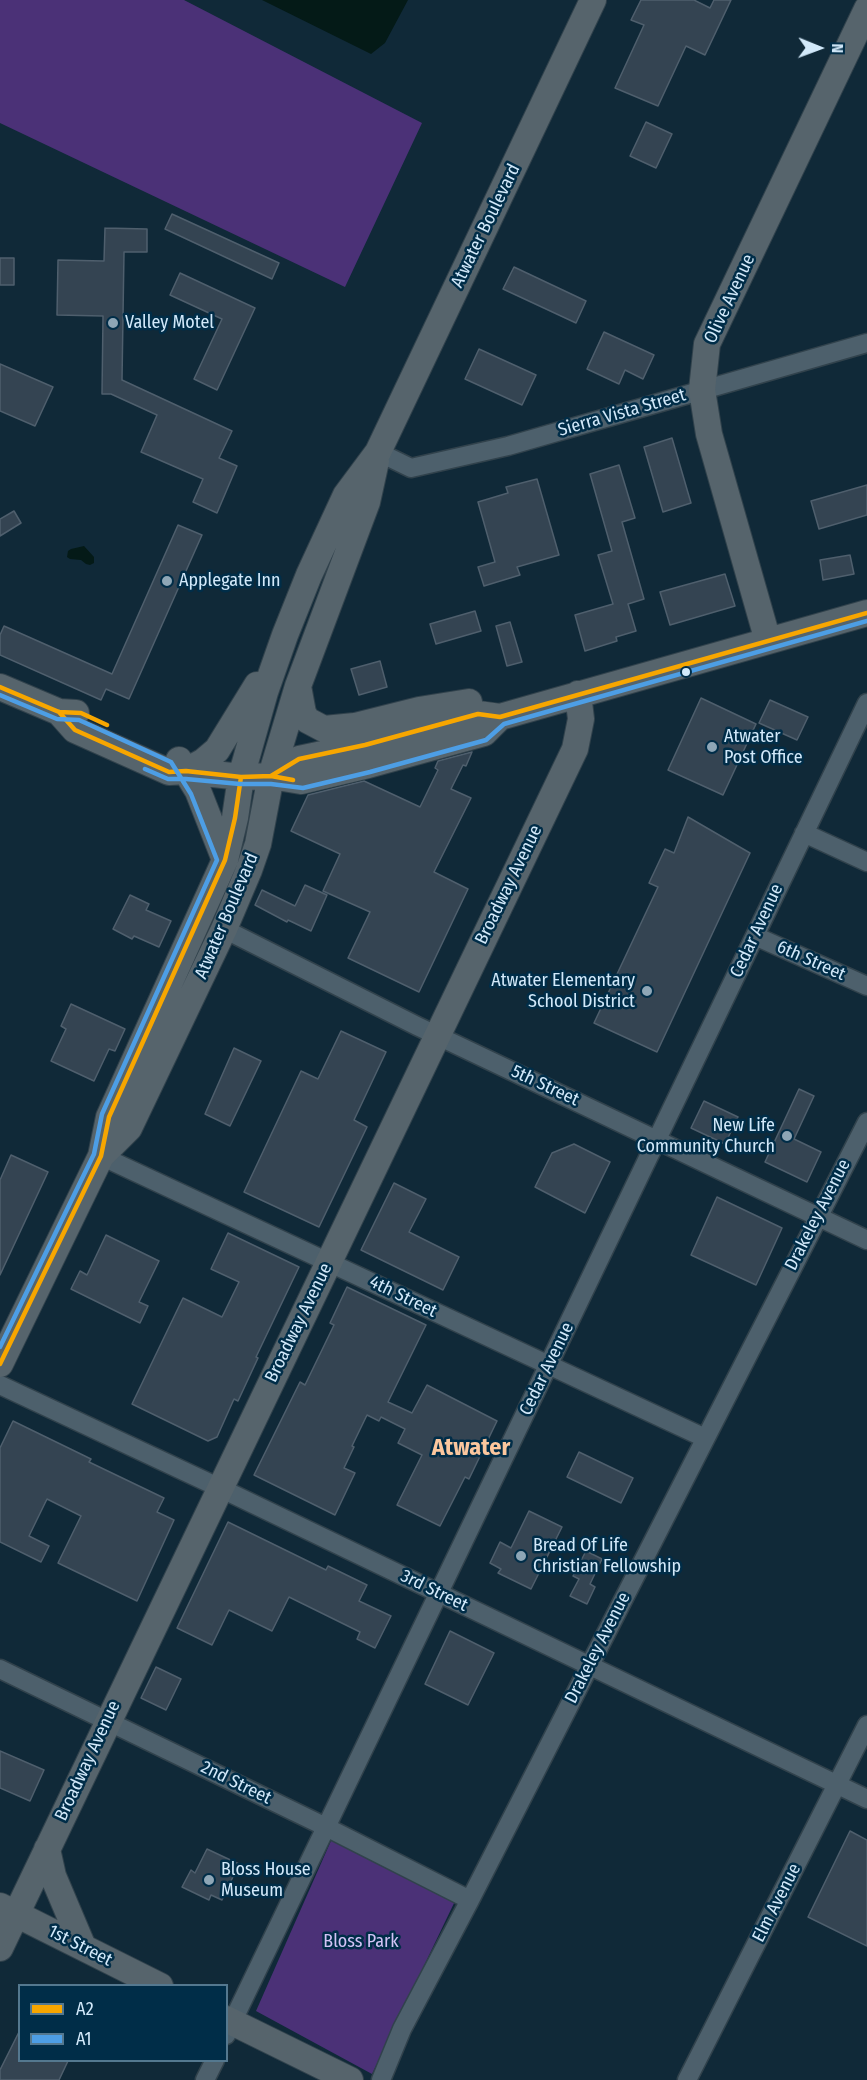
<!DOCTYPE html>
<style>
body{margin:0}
#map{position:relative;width:867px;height:2080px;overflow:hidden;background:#102938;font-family:"Fira Sans Condensed",sans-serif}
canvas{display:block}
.legend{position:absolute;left:18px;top:1984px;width:210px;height:78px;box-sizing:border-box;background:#002d48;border:2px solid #54788f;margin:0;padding:8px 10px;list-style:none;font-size:18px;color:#d2e9fa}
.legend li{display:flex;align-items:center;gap:12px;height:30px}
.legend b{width:30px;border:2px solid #54788f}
.north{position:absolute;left:789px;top:18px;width:60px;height:60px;-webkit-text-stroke:4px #002d48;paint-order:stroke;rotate:91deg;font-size:16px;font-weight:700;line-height:24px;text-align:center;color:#d2e9fa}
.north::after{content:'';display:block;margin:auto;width:21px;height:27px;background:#d2e9fa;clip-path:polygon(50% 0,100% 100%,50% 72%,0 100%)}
</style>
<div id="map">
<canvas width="867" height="2080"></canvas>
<ul class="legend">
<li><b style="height:8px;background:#f7a600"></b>A2</li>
<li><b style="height:8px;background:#4d9ee5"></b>A1</li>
</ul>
<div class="north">N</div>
</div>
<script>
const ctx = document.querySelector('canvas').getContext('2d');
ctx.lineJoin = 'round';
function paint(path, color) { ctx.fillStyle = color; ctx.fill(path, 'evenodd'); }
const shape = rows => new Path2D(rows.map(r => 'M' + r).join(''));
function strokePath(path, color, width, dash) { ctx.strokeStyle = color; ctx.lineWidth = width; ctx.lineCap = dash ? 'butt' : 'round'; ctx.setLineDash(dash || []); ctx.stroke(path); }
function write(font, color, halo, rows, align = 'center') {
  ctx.font = font + ' "Fira Sans Condensed",sans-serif'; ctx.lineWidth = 5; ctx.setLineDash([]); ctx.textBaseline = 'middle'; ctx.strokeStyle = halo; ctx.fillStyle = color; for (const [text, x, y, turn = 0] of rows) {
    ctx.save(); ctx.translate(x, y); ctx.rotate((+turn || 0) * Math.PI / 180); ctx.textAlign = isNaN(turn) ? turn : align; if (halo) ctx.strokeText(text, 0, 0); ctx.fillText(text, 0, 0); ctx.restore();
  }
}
paint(shape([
 [0,0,184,0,422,123,345,287,0,123],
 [334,1834,456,1899,372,2074,256,2011]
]), '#4b3177');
paint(shape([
 [262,0,408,0,385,43,371,54],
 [84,546,94,557,94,563,90,565,86,564,81,560,70,559,67,557,68,551,71,549]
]), '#041a17');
const building = shape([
 [641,0,694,0,710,8,714,0,731,0,705,55,686,46,658,106,615,88,644,25,631,20,641,0],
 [646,122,672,134,656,168,630,156,646,122],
 [172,214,279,263,272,279,165,229,172,214],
 [105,228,147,229,147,252,124,252,122,380,232,431,219,458,237,466,217,513,193,502,203,479,141,452,157,415,111,394,102,394,103,316,57,315,58,260,104,261,105,228],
 [0,258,14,258,14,285,0,285,0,258],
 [514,267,586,301,576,323,503,289,514,267],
 [180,273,255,308,217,390,194,379,222,319,170,295,180,273],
 [604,332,654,355,643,379,625,370,619,384,587,369,604,332],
 [479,349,536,375,522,405,465,379,479,349],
 [0,364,53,387,35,426,0,411,0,364],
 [672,438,691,503,663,512,644,447,672,438],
 [619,465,635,518,622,522,644,599,628,604,636,631,616,637,617,641,585,651,575,615,613,604,598,555,612,551,590,474,619,465],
 [537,479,559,555,517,567,520,575,484,586,478,567,495,562,478,502,508,493,506,487,537,479],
 [867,485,867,515,819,529,811,501,867,485],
 [14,511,21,523,0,536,0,519,14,511],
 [178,525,202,535,129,699,106,689,101,700,0,655,0,635,4,626,112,674,178,525],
 [850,555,854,574,823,580,820,560,850,555],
 [725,574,735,606,670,625,660,592,725,574],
 [475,611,481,631,436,644,430,624,475,611],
 [510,622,522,662,507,666,496,626,510,622],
 [380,661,387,687,359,695,351,669,380,661],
 [701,698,756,724,723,795,668,770,701,698],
 [770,700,808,717,797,740,759,723,770,700],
 [472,752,466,766,463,765,451,789,471,798,434,872,468,889,419,992,348,958,370,912,323,891,340,854,291,831,308,795,364,781,420,807,438,770,435,768,438,761,472,752],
 [688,817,750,853,657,1052,594,1023,658,887,649,883,665,849,674,853,688,817],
 [305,885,327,895,311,931,288,920,287,922,255,905,262,890,295,906,305,885],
 [130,895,149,904,146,910,171,921,159,947,134,936,132,939,113,929,130,895],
 [71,1004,125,1029,115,1051,109,1049,94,1081,51,1061,66,1029,61,1026,71,1004],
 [341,1031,386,1052,354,1120,367,1127,319,1227,244,1192,301,1071,318,1079,341,1031],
 [234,1048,261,1061,230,1126,205,1114,234,1048],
 [799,1089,814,1096,794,1139,821,1152,807,1182,765,1162,799,1089],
 [704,1101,738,1117,725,1144,691,1128,704,1101],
 [574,1144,610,1162,585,1213,535,1187,552,1153,574,1144],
 [11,1155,48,1172,0,1275,0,1180,11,1155],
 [394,1183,426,1199,409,1232,459,1257,443,1290,361,1250,394,1183],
 [717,1197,782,1228,756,1285,691,1255,717,1197],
 [228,1233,299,1267,256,1357,258,1358,238,1401,234,1399,217,1437,208,1441,132,1404,183,1298,222,1317,239,1282,211,1269,228,1233],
 [106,1235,159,1261,139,1302,148,1306,140,1323,71,1289,80,1271,87,1275,106,1235],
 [347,1287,426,1325,388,1402,412,1413,427,1385,497,1421,469,1479,465,1477,440,1526,397,1505,422,1455,398,1443,405,1429,381,1417,379,1421,367,1415,352,1446,354,1447,344,1468,355,1473,335,1515,254,1475,300,1382,305,1385,334,1325,330,1323,347,1287],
 [13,1421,91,1459,89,1462,164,1498,157,1512,174,1520,137,1601,58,1563,81,1516,47,1499,29,1536,49,1546,41,1562,0,1542,0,1448,13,1421],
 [579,1452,633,1478,621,1503,567,1477,579,1452],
 [529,1511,562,1527,531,1589,498,1573,501,1569,490,1563,500,1542,511,1548,529,1511],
 [228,1522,326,1570,328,1566,367,1585,359,1601,391,1616,375,1648,357,1639,360,1632,289,1597,272,1631,229,1610,212,1645,177,1628,228,1522],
 [586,1551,602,1559,590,1584,595,1587,587,1604,570,1596,579,1579,573,1576,586,1551],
 [450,1631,494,1653,468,1705,425,1684,450,1631],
 [156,1667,181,1679,166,1710,141,1698,156,1667],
 [0,1751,44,1770,30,1801,0,1788,0,1751],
 [850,1831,867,1840,867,1946,808,1917,850,1831],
 [207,1849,239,1864,222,1900,211,1895,209,1900,182,1887,191,1870,195,1873,207,1849],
 [20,2030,20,2061,68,2061,59,2080,0,2080,0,2070,20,2030]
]);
paint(building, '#344452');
strokePath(building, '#4f5f6d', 1.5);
const street = shape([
 [378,452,411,468,508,446,867,343],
 [804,833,867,862],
 [224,929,417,1026,867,1240],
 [755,936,867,986],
 [101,1156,705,1438],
 [0,1385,220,1488,867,1799],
 [0,1669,326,1827,470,1900],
 [226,2035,867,703],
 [205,2080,215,2060],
 [381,2080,402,2029,470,1900,867,1122],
 [687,2080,867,1725]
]);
const secondary = shape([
 [768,641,709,434,702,390,707,344,867,9],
 [298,686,303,713,307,720,324,729,355,726,419,710,469,702],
 [0,687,59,712,76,713],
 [59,712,75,730,169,772,186,771,241,777,271,776,301,781,368,765,484,733,500,717],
 [179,760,198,791,225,860],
 [186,771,204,761,217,750,257,685],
 [271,776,299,759,365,745,478,714,500,717,867,613],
 [101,1156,129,1128,224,929,249,870,258,844,271,776,298,686,367,502,376,461],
 [0,1364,101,1156,109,1117,225,860,235,818,241,777,265,692,285,635,309,575,346,495,378,452,593,0],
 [47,1849,53,1876,83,1947],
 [0,1906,160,1986],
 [0,1948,575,749,581,719,578,694],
 [226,2019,350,2080]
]);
strokePath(street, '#31424c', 21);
strokePath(secondary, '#31424c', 28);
strokePath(street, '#4d606c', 18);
strokePath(secondary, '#56646c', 26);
strokePath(shape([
 [0,687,59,712,81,713,107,725],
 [59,712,75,730,169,772,186,771,241,777,271,776,293,780],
 [271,776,299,759,365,745,478,714,500,717,867,613],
 [0,1364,101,1156,109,1117,225,860,235,818,241,777]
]), '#f7a600', 4.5);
strokePath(shape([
 [0,695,57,719,79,720,171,762,191,794,217,860,102,1114,94,1154,0,1347],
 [145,769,168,779,186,779,240,784,271,784,303,788,370,772,486,740,504,724,867,621]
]), '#4d9ee5', 4.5);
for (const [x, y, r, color] of [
 [113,323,6,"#8ea6b6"],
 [167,581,6,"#8ea6b6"],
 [686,672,5,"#d2e9fa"],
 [712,747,6,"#8ea6b6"],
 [647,991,6,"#8ea6b6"],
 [787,1136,6,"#8ea6b6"],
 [521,1556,6,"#8ea6b6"],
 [209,1880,6,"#8ea6b6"]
]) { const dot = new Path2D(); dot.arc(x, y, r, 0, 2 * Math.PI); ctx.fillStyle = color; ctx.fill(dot); strokePath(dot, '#002d48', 2); }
write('18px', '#d2e9fa', '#002d48', [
 ["Atwater Boulevard",486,226,-64],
 ["Olive Avenue",730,299,-65],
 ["Sierra Vista Street",622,413,-16],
 ["Broadway Avenue",509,885,-64],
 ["Atwater Boulevard",227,916,-67],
 ["Cedar Avenue",757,931,-65],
 ["6th Street",811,961,24],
 ["5th Street",545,1086,25],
 ["Drakeley Avenue",818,1215,-63],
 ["4th Street",403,1297,26],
 ["Broadway Avenue",299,1323,-64],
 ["Cedar Avenue",547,1369,-64],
 ["3rd Street",434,1591,26],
 ["Drakeley Avenue",598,1648,-63],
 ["Broadway Avenue",88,1761,-65],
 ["2nd Street",236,1783,26],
 ["Elm Avenue",777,1903,-63],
 ["1st Street",80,1946,27]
]);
write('18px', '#d2e9fa', '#002d48', [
 ["Valley Motel",125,323],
 ["Applegate Inn",179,581],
 ["Atwater",724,737],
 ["Post Office",724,758],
 ["Atwater Elementary",635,981,"right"],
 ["School District",635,1002,"right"],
 ["New Life",775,1126,"right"],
 ["Community Church",775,1147,"right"],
 ["Bread Of Life",533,1546],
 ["Christian Fellowship",533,1567],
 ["Bloss House",221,1870],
 ["Museum",221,1891]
], 'left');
write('18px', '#d4c3f6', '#002d48', [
 ["Bloss Park",361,1942]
]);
write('bold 24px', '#fbc79e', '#002d48', [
 ["Atwater",471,1448]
]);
</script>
